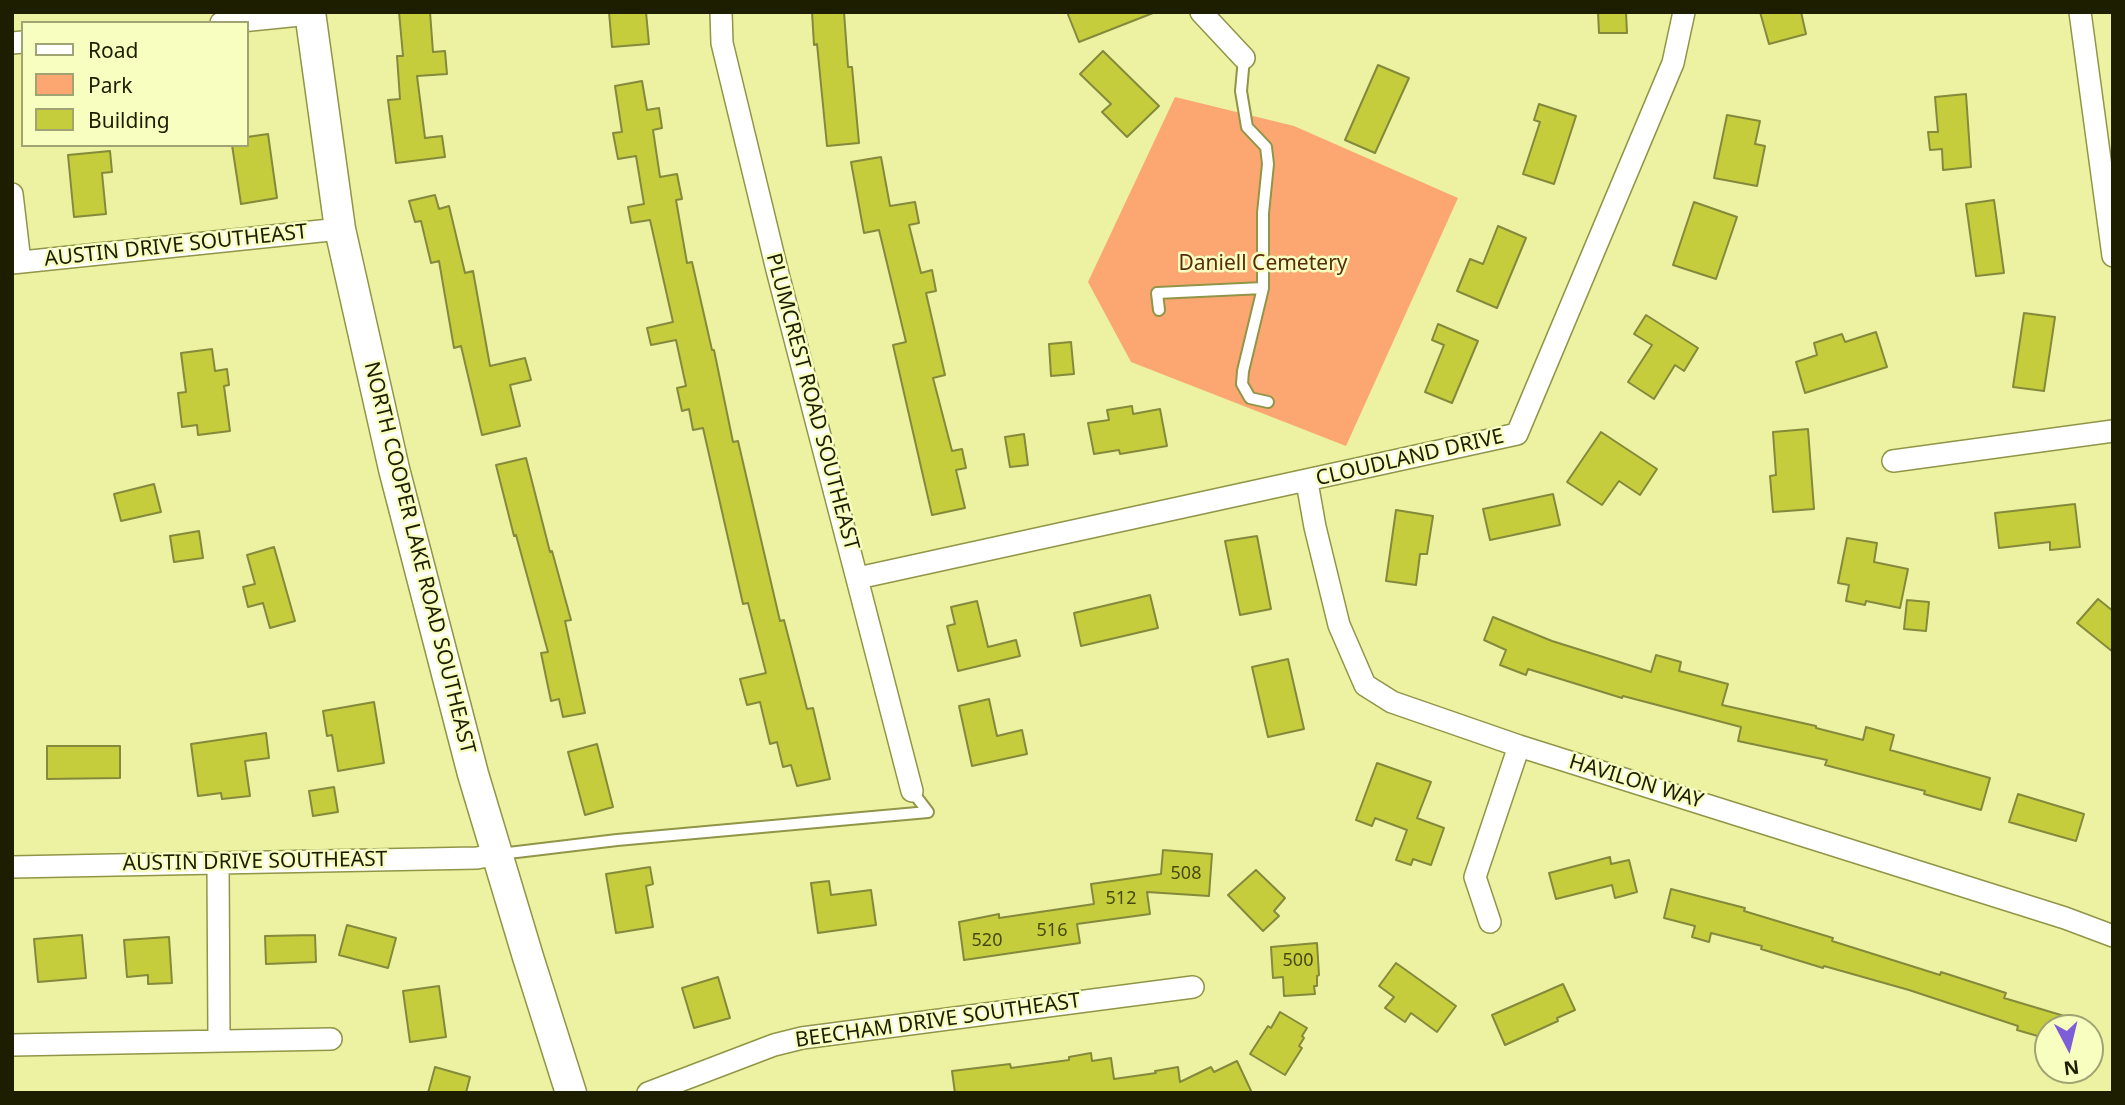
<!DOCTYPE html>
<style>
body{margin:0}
#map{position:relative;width:2125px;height:1105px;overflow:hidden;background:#ecf2a2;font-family:"Noto Sans",sans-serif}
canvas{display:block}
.frame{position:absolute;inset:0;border:14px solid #1d1e00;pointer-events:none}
.legend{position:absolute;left:21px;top:21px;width:228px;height:126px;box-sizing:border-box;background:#f8febf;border:2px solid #a0a473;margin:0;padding:9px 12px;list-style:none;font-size:21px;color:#1d1e00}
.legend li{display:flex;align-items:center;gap:14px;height:35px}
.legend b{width:35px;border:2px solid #a0a473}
.north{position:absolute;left:2034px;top:1014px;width:70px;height:70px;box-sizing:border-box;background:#f8febf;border:2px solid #a0a473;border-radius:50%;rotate:173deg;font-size:19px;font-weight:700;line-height:28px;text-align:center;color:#1d1e00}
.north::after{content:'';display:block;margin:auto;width:24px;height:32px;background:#7e5dd8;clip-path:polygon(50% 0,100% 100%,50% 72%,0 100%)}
</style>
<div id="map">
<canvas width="2125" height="1105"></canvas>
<div class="frame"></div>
<ul class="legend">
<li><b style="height:9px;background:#fff"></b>Road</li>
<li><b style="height:19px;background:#fca772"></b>Park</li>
<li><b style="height:19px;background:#c6cd3d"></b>Building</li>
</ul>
<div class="north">N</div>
</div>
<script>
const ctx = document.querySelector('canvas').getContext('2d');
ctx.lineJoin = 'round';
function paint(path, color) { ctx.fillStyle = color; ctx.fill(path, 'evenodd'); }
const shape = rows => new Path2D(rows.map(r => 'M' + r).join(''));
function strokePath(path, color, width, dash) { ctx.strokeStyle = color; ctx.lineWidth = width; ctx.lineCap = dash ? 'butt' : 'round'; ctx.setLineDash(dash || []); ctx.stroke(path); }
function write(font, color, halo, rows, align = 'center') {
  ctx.font = font + ' "Noto Sans",sans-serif'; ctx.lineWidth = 5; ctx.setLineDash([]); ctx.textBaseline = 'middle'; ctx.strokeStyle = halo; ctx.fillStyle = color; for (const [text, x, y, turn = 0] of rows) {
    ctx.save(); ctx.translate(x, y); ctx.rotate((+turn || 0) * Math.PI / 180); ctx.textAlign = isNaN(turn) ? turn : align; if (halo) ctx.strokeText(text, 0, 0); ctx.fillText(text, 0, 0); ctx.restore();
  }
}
paint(shape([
 [1175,97,1294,126,1458,198,1346,446,1131,362,1088,282]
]), '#fca772');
const building = shape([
 [399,12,430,12,433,52,445,51,447,74,417,76,425,138,442,136,445,157,396,163,388,100,400,99,397,56,403,56,399,12],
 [609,12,646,12,649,44,612,47,609,12],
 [812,12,844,12,848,67,852,67,859,143,827,146,817,44,814,45,812,12],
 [1067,12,1153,12,1153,13,1079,42,1067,12],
 [1598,12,1626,12,1627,33,1599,33,1598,12],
 [1760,12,1801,12,1806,34,1769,44,1760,12],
 [1103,51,1159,106,1127,137,1102,112,1111,104,1080,74,1103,51],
 [1378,65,1409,78,1375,153,1345,140,1378,65],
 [642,81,647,110,659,108,662,128,653,130,660,177,677,174,682,199,676,200,687,263,692,262,712,350,714,350,733,442,738,441,780,621,784,620,807,709,813,708,830,779,797,786,791,765,783,767,777,742,770,744,760,702,747,705,740,679,766,673,748,603,743,604,703,428,693,430,689,409,682,411,677,388,686,386,676,340,651,345,647,328,673,322,650,220,631,223,628,207,644,204,636,156,618,159,613,133,622,132,615,86,642,81],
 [1966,94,1971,167,1943,170,1942,149,1930,150,1928,132,1938,132,1935,97,1966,94],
 [1539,104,1576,116,1554,184,1523,174,1540,122,1534,120,1539,104],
 [1727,115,1760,121,1755,144,1765,146,1757,186,1714,178,1727,115],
 [268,134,277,198,241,204,232,145,247,145,247,137,268,134],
 [110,151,112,172,102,173,106,214,74,217,68,155,110,151],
 [881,157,890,206,915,202,919,223,909,225,921,273,932,270,936,291,926,293,945,375,933,378,952,451,962,449,966,468,956,470,965,508,932,515,893,345,906,342,879,230,864,233,851,162,881,157],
 [435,195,439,209,449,206,465,273,473,271,490,366,525,358,531,380,510,385,520,426,482,435,461,346,454,348,439,261,431,263,421,221,415,222,409,201,435,195],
 [1994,200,2004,273,1976,276,1966,204,1994,200],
 [1694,202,1737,217,1716,279,1673,265,1694,202],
 [1498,226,1526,238,1497,308,1457,291,1470,259,1483,264,1498,226],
 [2024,313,2055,317,2044,391,2013,387,2024,313],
 [1646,315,1698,348,1684,371,1675,365,1654,399,1628,382,1652,345,1634,334,1646,315],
 [1438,324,1478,341,1452,403,1425,392,1444,345,1432,340,1438,324],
 [1876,332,1887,367,1805,393,1796,362,1817,355,1814,343,1842,334,1845,342,1876,332],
 [1071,342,1074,374,1051,376,1049,344,1071,342],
 [212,349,215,371,227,369,229,385,224,386,230,431,198,435,197,425,182,427,178,393,186,392,181,353,212,349],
 [1132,406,1133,414,1160,409,1167,446,1120,454,1119,450,1094,454,1088,423,1109,420,1107,410,1132,406],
 [1808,429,1814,509,1773,512,1770,476,1776,475,1773,432,1808,429],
 [1601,432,1657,469,1640,495,1619,481,1602,505,1567,482,1601,432],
 [1024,434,1028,465,1010,467,1005,437,1024,434],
 [526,458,550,552,552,551,571,620,565,621,585,713,563,717,559,699,551,701,541,653,548,652,516,535,514,536,496,465,526,458],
 [154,484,161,512,121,521,114,494,154,484],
 [1553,494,1560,525,1490,540,1483,509,1553,494],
 [2075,504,2080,547,2050,550,2050,542,1999,548,1995,513,2075,504],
 [1396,510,1433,516,1427,554,1420,554,1416,585,1386,581,1396,510],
 [199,531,203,558,174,562,170,536,199,531],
 [1257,536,1271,609,1240,615,1225,541,1257,536],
 [1847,538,1877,543,1874,562,1908,569,1900,608,1866,601,1865,605,1846,601,1849,585,1838,583,1847,538],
 [274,547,295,621,270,628,263,603,248,607,243,587,255,584,247,555,274,547],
 [1150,595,1158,628,1081,646,1074,613,1150,595],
 [2098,599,2113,611,2113,652,2077,623,2098,599],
 [1907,600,1929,602,1926,631,1904,629,1907,600],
 [977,601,988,647,1016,640,1020,656,958,671,947,626,955,624,951,607,977,601],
 [1493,617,1552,641,1651,672,1656,655,1681,662,1679,671,1728,684,1722,705,1816,726,1816,728,1863,740,1866,727,1894,735,1890,750,1990,778,1981,810,1924,794,1925,791,1825,765,1827,760,1738,741,1741,727,1623,696,1622,698,1528,669,1526,675,1500,665,1506,650,1484,640,1493,617],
 [1288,659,1304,729,1268,737,1252,667,1288,659],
 [989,699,997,736,1022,730,1027,754,972,766,959,706,989,699],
 [374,702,384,763,338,771,332,735,327,736,323,711,374,702],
 [266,733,269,758,245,761,250,796,222,799,221,793,198,796,191,744,266,733],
 [597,744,613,807,585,815,568,752,597,744],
 [47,746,120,746,120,778,47,779,47,746],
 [1377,763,1431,782,1417,818,1444,828,1431,865,1413,859,1411,865,1396,860,1407,830,1375,818,1372,826,1356,820,1377,763],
 [334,787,338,812,313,816,309,791,334,787],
 [2018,794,2084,814,2076,841,2009,822,2018,794],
 [1163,850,1212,854,1209,896,1147,892,1150,914,1077,924,1080,943,964,960,959,922,999,914,999,918,1094,904,1091,884,1161,874,1163,850],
 [1610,857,1611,864,1629,860,1637,892,1615,898,1612,885,1556,899,1549,873,1610,857],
 [650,867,653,884,646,886,653,927,616,933,606,874,650,867],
 [1256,870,1285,898,1274,911,1279,916,1263,931,1228,895,1256,870],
 [829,881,831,895,871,890,876,925,818,933,811,883,829,881],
 [1671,889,1745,908,1744,911,1833,938,1832,941,1940,975,1941,972,2006,993,2004,998,2091,1024,2090,1028,2048,1028,2048,1039,2017,1030,2018,1026,1909,990,1824,966,1823,968,1761,949,1762,946,1711,933,1709,942,1692,937,1695,926,1664,918,1671,889],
 [347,925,396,938,388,968,339,955,347,925],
 [82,935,86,978,38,982,34,939,82,935],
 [315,935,316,962,266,964,265,936,315,935],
 [169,937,172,983,148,984,148,975,127,977,124,940,169,937],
 [1317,943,1319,975,1317,976,1317,986,1314,986,1315,994,1284,996,1283,977,1273,978,1271,947,1317,943],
 [1396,963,1456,1006,1437,1032,1411,1013,1405,1022,1385,1008,1394,997,1379,986,1396,963],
 [718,977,730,1018,694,1028,682,988,718,977],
 [1563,984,1575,1010,1557,1018,1558,1021,1505,1045,1492,1015,1563,984],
 [439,986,446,1037,410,1042,403,991,439,986],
 [1280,1012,1307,1028,1302,1036,1304,1038,1299,1046,1302,1048,1285,1075,1250,1054,1268,1026,1271,1028,1280,1012],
 [1091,1053,1092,1061,1111,1058,1114,1079,1156,1073,1155,1071,1178,1067,1180,1082,1211,1067,1214,1072,1237,1061,1252,1093,955,1093,952,1071,1010,1064,1011,1068,1069,1060,1069,1057,1091,1053],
 [435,1067,470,1077,466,1093,428,1093,435,1067]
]);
paint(building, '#c6cd3d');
strokePath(building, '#84893b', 2);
const lane = shape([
 [1244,58,1241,91,1247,127,1266,147,1268,164,1263,213,1263,288,1243,371,1242,384,1250,398,1268,402],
 [1159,310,1157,293,1263,288],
 [500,854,617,840,928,812,912,791]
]);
const street = shape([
 [721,12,722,43,777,270,912,791],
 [1201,12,1244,58],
 [2080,12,2113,256],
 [221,23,310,14],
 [12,43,23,42],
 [12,194,20,262],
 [12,263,340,229],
 [1893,461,2113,431],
 [1307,482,1315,527,1339,625,1365,685,1392,702,1519,746,2065,918,2113,936],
 [858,578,1517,434,1673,63,1684,12],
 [218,863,219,1039],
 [12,867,477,858,498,854],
 [1490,922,1475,877,1519,746],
 [12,1045,331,1039],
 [648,1093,774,1045,802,1038,1193,987]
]);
const secondary = shape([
 [310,12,340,229,394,469,473,774,528,957,571,1093]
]);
strokePath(lane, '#909547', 14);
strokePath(street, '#909547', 24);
strokePath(secondary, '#909547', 33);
strokePath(lane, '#fff', 10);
strokePath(street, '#fff', 21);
strokePath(secondary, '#fff', 30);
write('18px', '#474a0f', null, [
 ["508",1186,874],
 ["512",1121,899],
 ["516",1052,931],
 ["520",987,941],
 ["500",1298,961]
]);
write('21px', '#1d1e00', '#f8febf', [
 ["AUSTIN DRIVE SOUTHEAST",176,246,-6],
 ["PLUMCREST ROAD SOUTHEAST",812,402,75],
 ["CLOUDLAND DRIVE",1410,458,-13],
 ["NORTH COOPER LAKE ROAD SOUTHEAST",419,558,76],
 ["HAVILON WAY",1636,782,17],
 ["AUSTIN DRIVE SOUTHEAST",255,862,-1],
 ["BEECHAM DRIVE SOUTHEAST",938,1021,-8]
]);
write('21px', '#582c0d', '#f8febf', [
 ["Daniell Cemetery",1263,264]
]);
</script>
